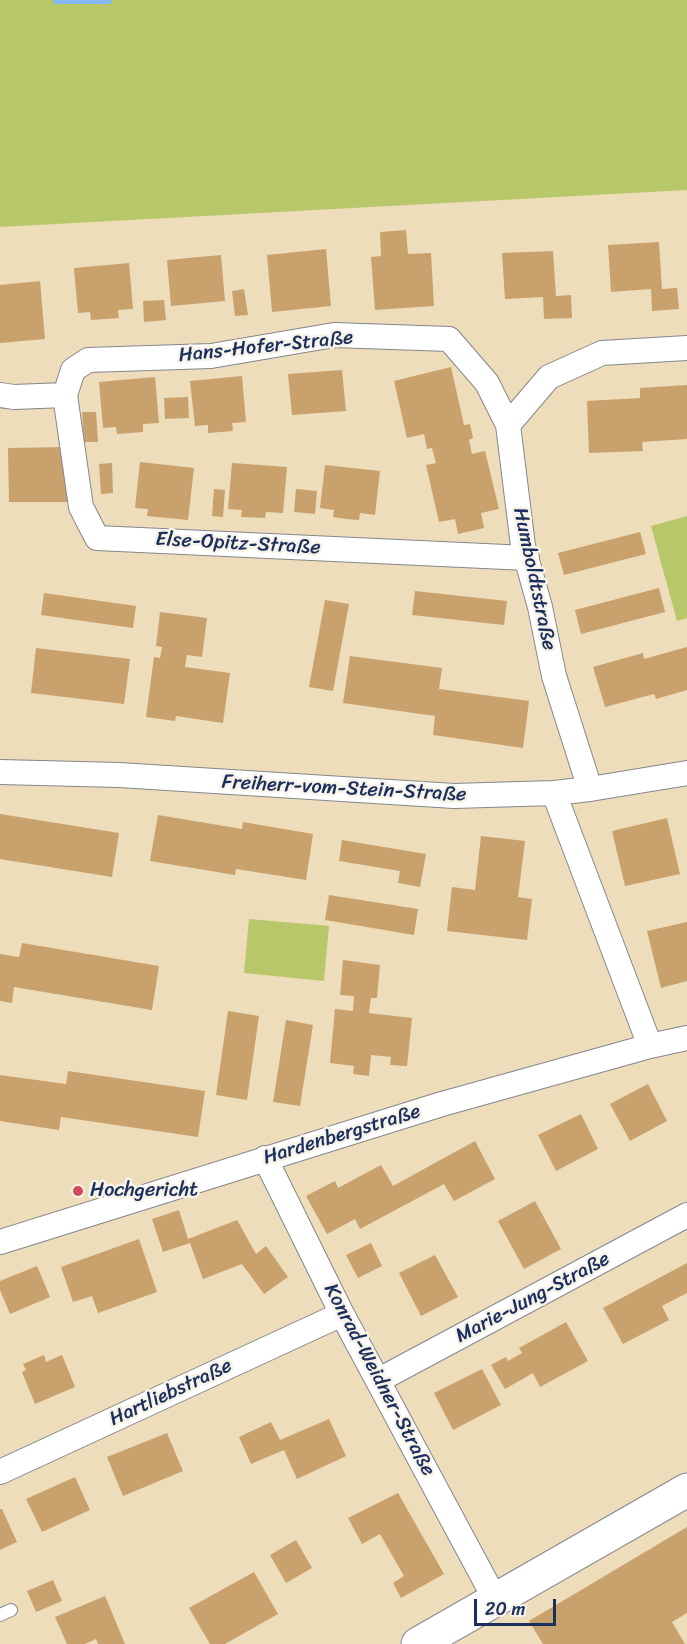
<!DOCTYPE html>
<meta charset="utf-8">
<style>
body{margin:0}
#map{position:relative;width:687px;height:1644px;overflow:hidden;background:#eeddba;font-family:Sriracha,sans-serif}
canvas{display:block}
.scale{position:absolute;left:474px;top:1599px;width:82px;height:27px;box-sizing:border-box;border:3px solid #1b2f5e;border-top:0;padding-left:8px;font-size:18px;line-height:21px;white-space:nowrap;color:#1b2f5e;-webkit-text-stroke:4px #f7f3e8;paint-order:stroke}
</style>
<div id="map">
<canvas width="687" height="1644"></canvas>
<div class="scale">20 m</div>
</div>
<script>
const ctx = document.querySelector('canvas').getContext('2d');
ctx.lineJoin = 'round';
function paint(path, color) { ctx.fillStyle = color; ctx.fill(path, 'evenodd'); }
const shape = rows => new Path2D(rows.map(r => 'M' + r).join(''));
function strokePath(path, color, width, dash) { ctx.strokeStyle = color; ctx.lineWidth = width; ctx.lineCap = dash ? 'butt' : 'round'; ctx.setLineDash(dash || []); ctx.stroke(path); }
function write(font, color, halo, rows, align = 'center') {
  ctx.font = font + ' Sriracha,sans-serif'; ctx.lineWidth = 5; ctx.setLineDash([]); ctx.textBaseline = 'middle'; ctx.strokeStyle = halo; ctx.fillStyle = color; for (const [text, x, y, turn = 0] of rows) {
    ctx.save(); ctx.translate(x, y); ctx.rotate((+turn || 0) * Math.PI / 180); ctx.textAlign = isNaN(turn) ? turn : align; if (halo) ctx.strokeText(text, 0, 0); ctx.fillText(text, 0, 0); ctx.restore();
  }
}
paint(shape([
 [0,0,687,0,687,190,0,227],
 [687,516,687,618,677,621,651,526],
 [249,919,329,926,324,981,244,973]
]), '#b8c769');
strokePath(shape([
 [57,0,108,0]
]), '#88b9f4', 8);
paint(shape([
 [406,230,408,254,431,253,434,306,375,310,371,257,381,256,380,232],
 [659,242,662,289,677,288,679,309,652,311,651,289,611,292,608,245],
 [326,249,331,306,272,312,267,255],
 [553,251,556,296,571,295,572,318,544,319,543,297,505,299,502,253],
 [221,255,225,301,171,306,167,260],
 [129,263,133,309,118,310,119,318,106,319,91,320,90,312,78,313,74,268],
 [40,281,45,339,0,343,0,285],
 [244,289,248,315,235,316,232,291],
 [164,300,166,320,144,322,143,301],
 [451,367,464,425,470,424,473,438,469,440,472,454,485,451,499,509,481,513,484,528,458,534,455,519,439,522,426,465,436,463,432,448,427,449,424,434,407,438,394,381],
 [342,370,346,411,292,415,288,374],
 [242,376,246,422,232,423,233,431,208,433,208,425,195,426,190,381],
 [155,377,159,423,143,424,143,432,117,434,116,427,103,428,99,382],
 [687,385,687,439,642,442,643,451,589,453,587,401,640,398,640,388],
 [188,397,189,418,165,419,164,398],
 [82,412,96,412,98,442,84,442],
 [67,447,68,502,9,502,8,448],
 [140,462,194,468,188,520,147,516,148,509,135,508],
 [112,463,113,493,101,494,99,464],
 [232,463,287,467,283,513,266,512,265,518,241,517,242,510,228,509],
 [325,465,380,471,375,515,360,513,359,520,346,519,333,517,334,510,320,508],
 [214,489,225,490,223,517,212,516],
 [296,489,317,491,315,514,294,512],
 [640,532,646,554,564,575,558,553],
 [659,588,665,612,581,634,575,610],
 [415,591,507,601,504,625,412,615],
 [44,593,136,606,133,628,41,615],
 [325,600,349,604,333,691,309,687],
 [160,612,207,618,202,657,187,655,185,667,230,673,223,723,176,716,175,721,146,717,154,657,160,658,162,647,156,646],
 [687,647,687,690,656,699,654,694,605,707,593,667,643,653,644,659],
 [36,648,130,659,124,704,31,693],
 [350,656,442,668,439,689,529,701,523,748,433,735,435,716,343,703],
 [0,814,119,833,112,877,0,859],
 [158,815,242,829,243,822,313,834,306,880,236,869,235,875,150,861],
 [667,818,680,874,625,886,612,831],
 [481,836,525,841,518,897,532,899,527,940,447,931,452,887,475,890],
 [342,840,426,854,420,887,398,883,400,871,339,861],
 [329,895,418,909,414,935,325,920],
 [687,922,687,981,661,988,647,931],
 [22,943,159,966,152,1010,14,987,12,1003,0,1001,0,954,19,957],
 [343,960,380,965,377,998,371,998,369,1013,412,1018,407,1066,390,1065,391,1057,371,1055,369,1076,353,1074,354,1066,330,1063,335,1009,353,1011,354,996,340,995],
 [228,1011,259,1016,247,1100,216,1095],
 [286,1020,313,1025,300,1106,273,1102],
 [68,1071,205,1091,198,1137,61,1117,59,1130,0,1121,0,1075,66,1084],
 [648,1084,667,1121,630,1141,610,1104],
 [581,1114,598,1149,556,1171,538,1135],
 [475,1141,495,1179,454,1201,444,1184,360,1229,355,1219,327,1234,306,1196,335,1181,338,1188,381,1165,393,1186],
 [535,1201,561,1249,524,1269,498,1221],
 [179,1210,188,1239,237,1220,256,1254,266,1246,288,1277,264,1294,242,1264,203,1279,190,1243,163,1252,152,1219],
 [139,1239,157,1292,98,1313,92,1296,73,1302,61,1267],
 [371,1243,382,1266,358,1278,346,1255],
 [435,1255,458,1297,421,1316,399,1273],
 [687,1263,687,1293,662,1306,669,1320,623,1344,603,1308],
 [37,1266,50,1297,10,1314,0,1290,0,1281],
 [566,1322,588,1361,540,1387,533,1373,505,1389,491,1365,506,1357,508,1361,522,1353,519,1348],
 [44,1355,46,1362,62,1355,75,1387,35,1404,22,1372,26,1370,23,1364],
 [482,1369,501,1405,453,1430,434,1393],
 [329,1419,346,1456,297,1479,284,1450,251,1464,239,1437,271,1422,280,1440],
 [167,1433,183,1471,123,1496,107,1457],
 [75,1477,90,1510,42,1532,26,1499],
 [398,1493,444,1574,401,1598,393,1583,404,1576,380,1534,362,1544,348,1518],
 [0,1509,2,1509,17,1542,0,1550],
 [687,1527,687,1613,672,1622,685,1644,543,1644,529,1621],
 [296,1540,312,1568,286,1583,270,1555],
 [254,1572,278,1614,225,1644,210,1644,189,1608],
 [53,1580,62,1601,36,1612,27,1591],
 [105,1596,125,1644,98,1644,96,1639,85,1644,67,1644,55,1617]
]), '#c9a16d');
const lane = shape([
 [0,1615,11,1610]
]);
const street = shape([
 [0,395,14,397,65,395,73,370,88,360,211,356,334,335,449,339,487,383,508,425],
 [65,395,81,507,97,538,527,558],
 [0,772,119,775,454,796,554,793,590,789,687,773],
 [590,789,554,676,540,607,523,546,508,425,549,377,602,353,687,348],
 [554,793,650,1046],
 [265,1158,342,1314,496,1601],
 [0,1242,442,1104,650,1046,687,1038],
 [379,1380,687,1215],
 [0,1472,342,1314]
]);
const secondary = shape([
 [418,1644,687,1490]
]);
strokePath(lane, '#84868c', 14);
strokePath(street, '#84868c', 26);
strokePath(secondary, '#84868c', 35);
strokePath(lane, '#fff', 12);
strokePath(street, '#fff', 24);
strokePath(secondary, '#fff', 33);
for (const [x, y, r, color] of [
 [78,1191,6,"#d1495b"]
]) { const dot = new Path2D(); dot.arc(x, y, r, 0, 2 * Math.PI); ctx.fillStyle = color; ctx.fill(dot); strokePath(dot, '#f7f3e8', 2); }
write('20px', '#1b2f5e', '#f7f3e8', [
 ["Hans-Hofer-Straße",266,347,-6],
 ["Else-Opitz-Straße",238,544,3],
 ["Humboldtstraße",534,579,78],
 ["Freiherr-vom-Stein-Straße",344,789,3],
 ["Hardenbergstraße",342,1135,-17],
 ["Marie-Jung-Straße",533,1298,-28],
 ["Konrad-Weidner-Straße",379,1380,62],
 ["Hartliebstraße",171,1393,-25]
]);
write('20px', '#1b2f5e', '#f7f3e8', [
 ["Hochgericht",90,1191]
], 'left');
</script>
